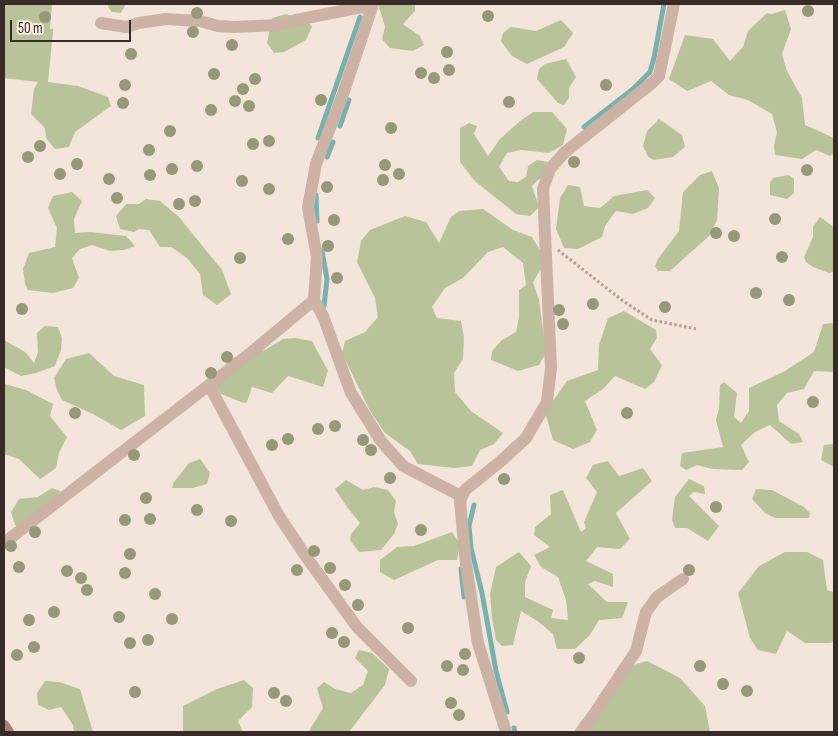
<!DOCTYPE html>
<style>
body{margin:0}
#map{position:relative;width:838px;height:736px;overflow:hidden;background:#f3e5da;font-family:"Sofia Sans Condensed",sans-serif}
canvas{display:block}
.frame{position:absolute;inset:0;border:5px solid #372a27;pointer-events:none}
.scale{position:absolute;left:10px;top:20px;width:121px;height:22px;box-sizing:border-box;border:2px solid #372a27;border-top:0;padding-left:6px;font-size:15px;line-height:18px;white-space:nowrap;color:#372a27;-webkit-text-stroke:4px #fbefe6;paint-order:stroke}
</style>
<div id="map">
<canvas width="838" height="736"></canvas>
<div class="frame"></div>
<div class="scale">50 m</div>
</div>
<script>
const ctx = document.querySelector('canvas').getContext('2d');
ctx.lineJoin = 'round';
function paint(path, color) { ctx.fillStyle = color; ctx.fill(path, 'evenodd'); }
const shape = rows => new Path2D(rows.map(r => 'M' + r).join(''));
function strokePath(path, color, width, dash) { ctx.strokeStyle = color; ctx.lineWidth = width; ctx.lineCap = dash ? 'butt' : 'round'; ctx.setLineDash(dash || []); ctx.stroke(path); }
paint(shape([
 [4,4,52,4,50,29,53,29,53,32,48,82,78,86,108,97,111,106,75,132,69,147,55,149,46,138,45,128,31,114,34,89,38,82,4,78],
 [108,4,126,4,121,13,112,12,108,7],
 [378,4,415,4,415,11,403,24,420,36,424,45,413,51,390,48,382,39,385,27],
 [785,10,791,29,782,54,787,71,802,98,805,125,834,138,834,153,830,156,816,150,802,159,775,155,774,146,777,132,772,114,748,100,729,95,711,81,687,91,669,79,685,35,713,39,730,61,743,47,748,31,767,13,772,14],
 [286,14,309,23,312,27,306,40,284,52,274,53,267,43,272,18],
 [561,20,573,33,564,47,527,64,512,56,501,41,503,33,511,27,536,31],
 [566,59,576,77,569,88,569,98,564,105,558,103,537,79,539,69,545,64],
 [533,112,552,112,567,129,563,145,549,153,521,150,507,153,499,167,509,181,518,182,526,177,528,166,537,160,548,162,552,172,550,176,539,179,532,186,539,207,530,216,516,214,475,181,460,162,460,128,469,123,477,126,474,134,488,156,500,139,520,121],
 [659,119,682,135,685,147,673,157,654,160,648,157,643,146,647,131],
 [712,171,719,188,717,220,709,236,670,271,658,271,655,266,658,259,679,231,683,192,700,175],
 [789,175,794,179,794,193,787,199,770,195,770,182,773,178],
 [568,185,580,187,584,206,600,208,614,196,647,190,655,198,648,208,633,214,616,211,605,226,602,237,578,249,564,248,556,229,560,198],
 [72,192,82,201,74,219,75,233,90,232,126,236,135,246,124,250,110,251,92,245,80,249,72,258,79,278,73,288,53,293,28,290,25,284,23,269,29,253,55,247,57,228,48,208,53,196],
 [146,199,160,201,179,217,222,270,231,294,217,305,203,295,200,274,187,258,171,247,160,247,149,230,139,229,134,232,120,229,116,216,126,204,139,204],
 [483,209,513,230,532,237,546,260,533,282,539,300,546,353,539,365,518,371,491,360,492,351,502,340,516,332,519,318,519,290,526,285,523,263,503,247,488,252,463,278,445,288,432,307,437,318,461,321,464,338,463,359,454,373,455,392,471,411,503,433,494,444,480,450,472,466,454,468,418,464,410,451,385,433,370,411,342,353,345,341,365,332,378,317,375,298,357,262,361,241,370,230,405,216,426,222,439,243,451,217,459,211],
 [820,217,834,227,834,272,829,273,813,267,806,262,804,257,813,237,813,227],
 [624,311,656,330,657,338,650,349,662,365,654,382,645,389,615,376,603,389,585,401,597,430,590,442,573,449,553,440,545,412,567,381,598,370,599,345,608,318],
 [834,323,834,372,814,371,804,389,787,393,777,405,779,421,799,434,803,442,791,444,770,425,755,432,741,445,749,462,742,470,712,469,697,465,686,470,680,466,682,453,723,447,716,420,719,408,720,385,724,382,737,393,734,417,741,423,749,411,749,388,785,371,814,352,823,324],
 [45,326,58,327,62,338,61,350,55,366,36,373,21,376,4,367,4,340,25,352,34,363,38,352,37,333],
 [295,338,312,341,328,371,323,387,288,376,272,393,252,387,247,402,244,403,221,394,217,388,217,374,233,358,265,350,283,339],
 [89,353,114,376,144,385,145,416,121,430,93,414,62,400,57,390,54,378,66,359],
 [5,384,26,390,53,404,50,416,67,437,59,453,56,468,40,479,19,459,4,454],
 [834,444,834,467,821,460,824,445],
 [200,459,210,473,207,484,193,488,172,488,174,482,189,463],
 [608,461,619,476,643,468,652,481,616,513,630,539,620,549,597,547,586,561,613,574,613,587,595,581,588,584,607,602,628,602,622,618,599,620,590,635,575,649,557,649,553,634,539,622,521,611,513,645,502,646,496,640,492,618,490,594,496,567,519,552,531,566,525,582,525,597,553,610,551,618,568,620,566,600,558,577,541,567,534,555,550,547,534,535,535,527,551,514,550,495,563,490,581,532,586,528,584,522,597,492,586,478,593,465],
 [689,479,704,486,705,494,694,492,689,496,719,526,708,541,687,528,675,528,672,520,675,497],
 [346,480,363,490,374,487,388,490,396,501,394,512,398,524,394,534,381,550,359,552,350,540,351,534,360,523,347,507,335,489],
 [52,488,60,491,53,509,19,527,15,525,11,512,19,499,38,497],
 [756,489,772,490,804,507,810,513,809,518,775,518,765,513,752,499],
 [452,532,460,544,457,560,438,560,394,580,380,572,380,560,397,547,414,546],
 [785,552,807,552,823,560,827,590,834,592,834,640,831,643,805,643,787,631,776,654,758,650,750,638,738,593,759,566],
 [359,650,372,653,389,669,385,685,349,732,307,732,309,731,323,708,317,688,324,682,335,689,351,693,363,685,368,671,355,658],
 [647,661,680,678,705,706,710,732,574,732,581,721,633,665],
 [244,680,253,688,252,707,238,721,243,732,183,732,183,706,217,689],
 [45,681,59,682,80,689,93,732,74,732,73,725,61,707,49,710,38,705,37,693]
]), '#b9c399');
strokePath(shape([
 [340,126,349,100],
 [584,127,633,89,650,72,654,58,664,4],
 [318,138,360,17],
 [327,157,333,142],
 [316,195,317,221],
 [322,251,327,279,324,306],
 [474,505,469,526,471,548,482,593,496,671,507,712],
 [461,569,464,597],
 [514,728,515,732]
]), '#77b2ae', 5);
strokePath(shape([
 [558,250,623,301,652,320,696,329]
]), '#b89c8f', 3, [2.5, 2.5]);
strokePath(shape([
 [373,4,343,94,316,164,308,207,317,257,314,300,323,316,351,393,381,441,403,466,461,496],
 [101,23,126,27,139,23,166,19,200,21,218,26,234,27,280,25,296,20,372,5],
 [209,385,279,516,307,558,357,627,411,681],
 [4,543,248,355,314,300],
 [506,732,478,643,466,565,460,501,465,490,501,461,526,438,547,402,551,368,543,189,550,169,565,152,652,83,659,76,674,4],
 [582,732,636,651,646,612,657,597,683,579]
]), '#ccb3a5', 12);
strokePath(shape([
 [4,726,8,732]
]), '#a08176', 12);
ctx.fillStyle = '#979779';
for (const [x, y] of [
 [808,11],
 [197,13],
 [488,16],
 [45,17],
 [193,32],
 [232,45],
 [447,52],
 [131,54],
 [449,70],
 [421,73],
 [214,74],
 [434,78],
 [255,79],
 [125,85],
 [606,85],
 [243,89],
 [321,100],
 [235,101],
 [509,102],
 [123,103],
 [249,106],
 [211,110],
 [391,128],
 [170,131],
 [269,141],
 [253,144],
 [40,146],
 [149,150],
 [28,157],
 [574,162],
 [77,164],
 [385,165],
 [197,166],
 [172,169],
 [807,170],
 [60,174],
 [399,174],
 [150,175],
 [109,179],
 [383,180],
 [242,181],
 [327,187],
 [269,189],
 [117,198],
 [195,201],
 [179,204],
 [775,219],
 [334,220],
 [716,233],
 [734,236],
 [288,239],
 [328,246],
 [782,257],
 [240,258],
 [337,278],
 [756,293],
 [789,300],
 [593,304],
 [665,307],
 [22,309],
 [559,310],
 [563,324],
 [227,357],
 [211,373],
 [813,402],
 [75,413],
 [627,413],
 [335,426],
 [318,429],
 [288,439],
 [363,440],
 [272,445],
 [371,450],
 [134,455],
 [390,478],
 [504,479],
 [146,498],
 [716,507],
 [197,510],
 [150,519],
 [125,520],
 [231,521],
 [421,530],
 [35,532],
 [11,546],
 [314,551],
 [130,554],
 [19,567],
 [330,568],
 [297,570],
 [689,570],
 [67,571],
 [125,573],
 [81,578],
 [345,585],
 [87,590],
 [155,594],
 [358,605],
 [54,612],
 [119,617],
 [172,619],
 [29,620],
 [408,628],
 [332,633],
 [148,640],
 [344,642],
 [130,643],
 [34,647],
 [465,654],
 [17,655],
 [579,658],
 [447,666],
 [700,666],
 [463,670],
 [723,684],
 [747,691],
 [135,692],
 [274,693],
 [286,701],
 [451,703],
 [459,715]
]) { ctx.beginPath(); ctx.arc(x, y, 6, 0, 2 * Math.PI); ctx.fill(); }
</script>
